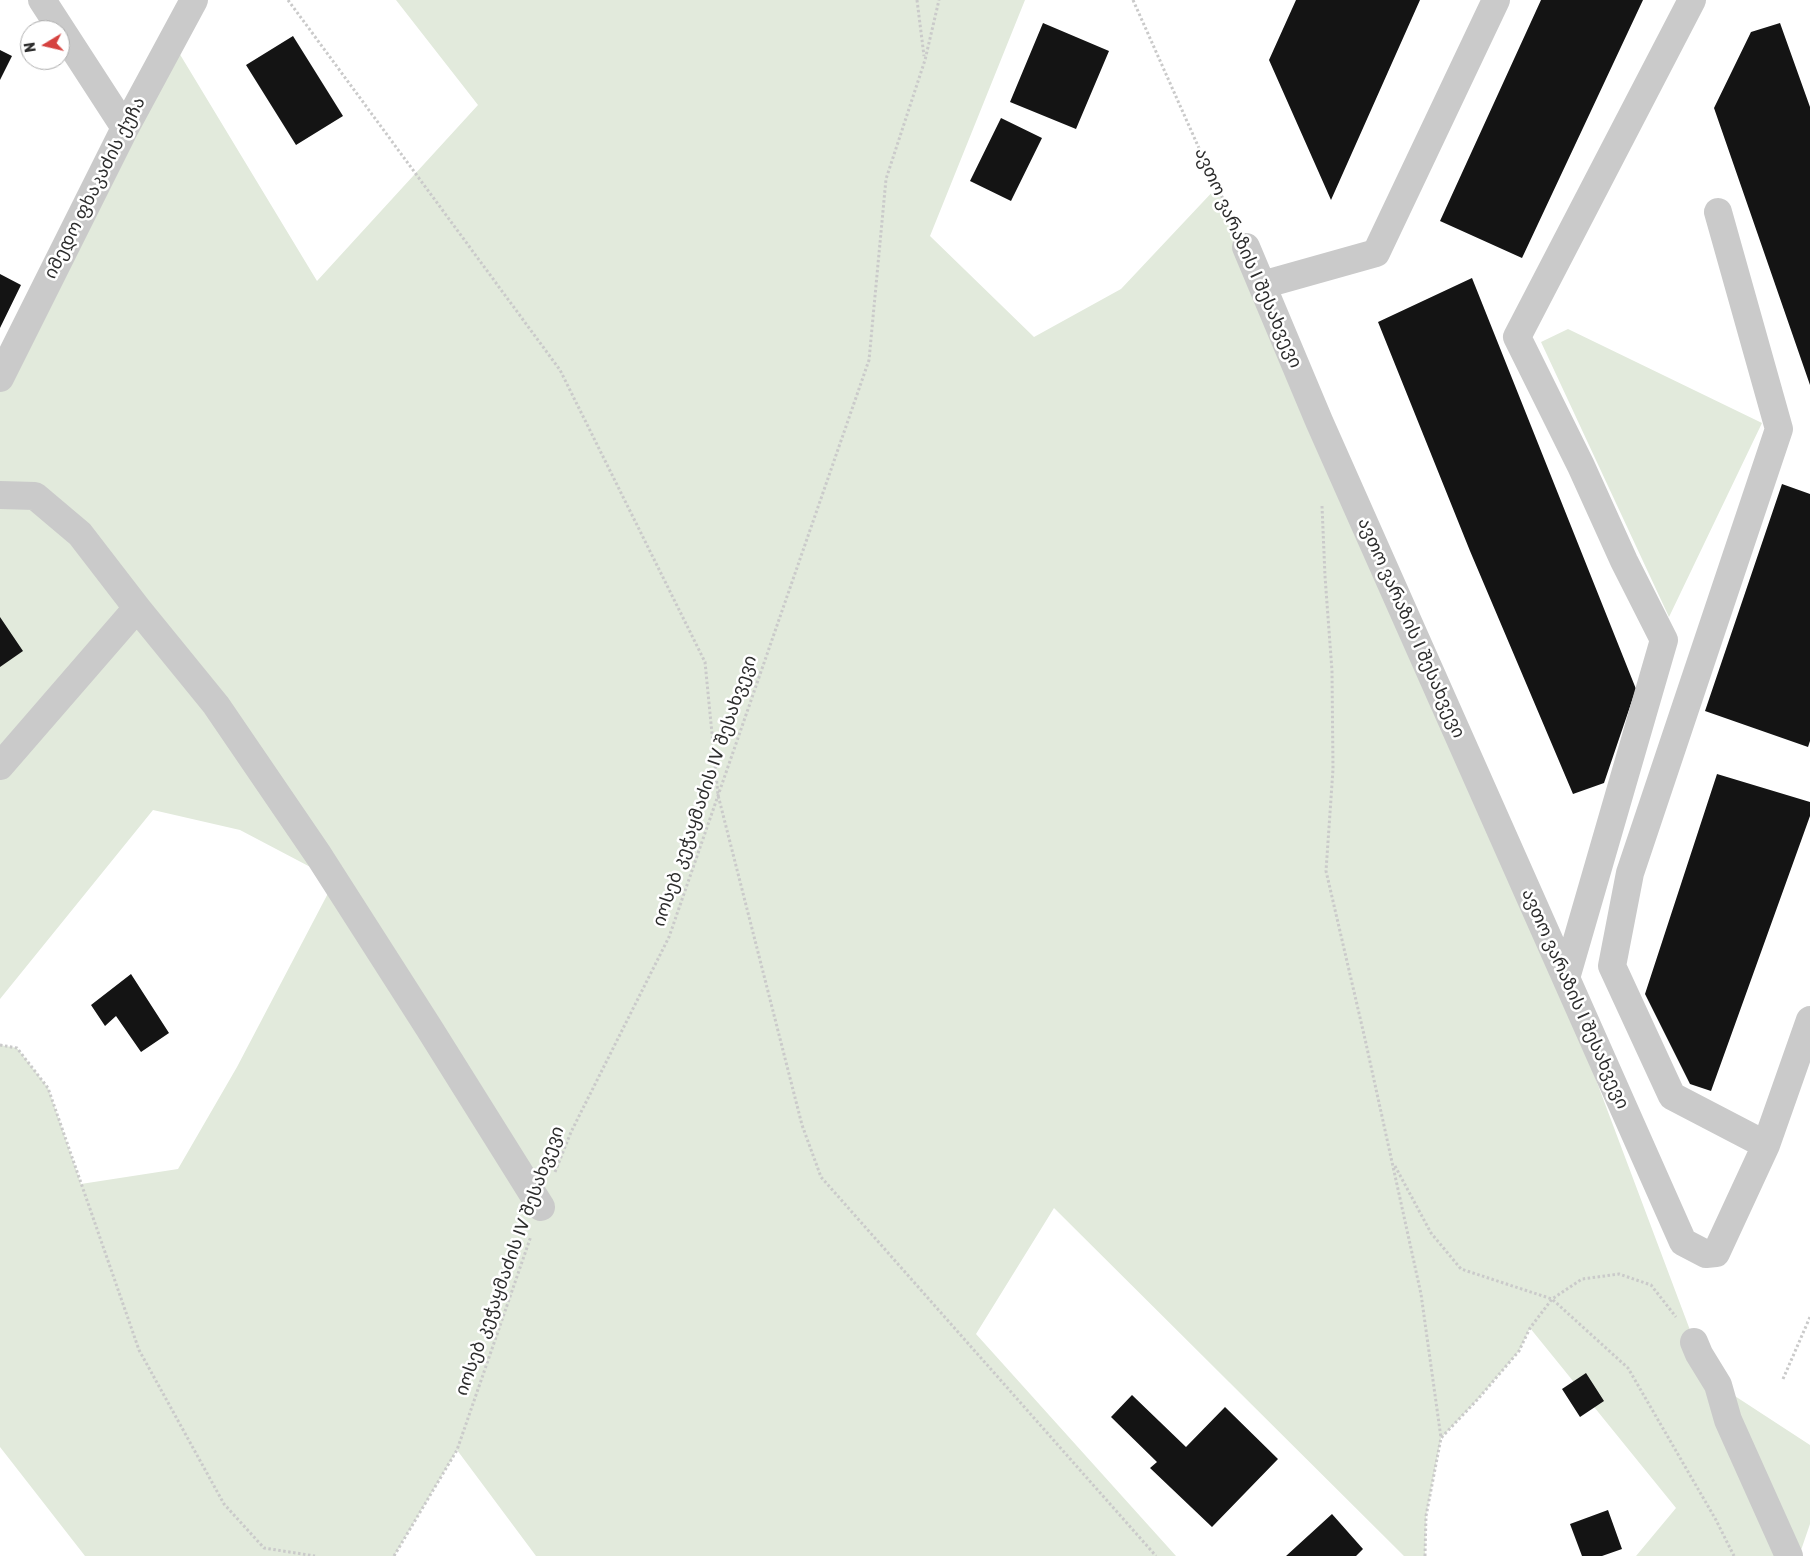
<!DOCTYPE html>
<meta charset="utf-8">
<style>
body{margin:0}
#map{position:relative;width:1810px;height:1556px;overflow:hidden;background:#fff;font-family:Rubik,sans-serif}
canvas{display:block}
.north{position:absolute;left:20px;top:20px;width:50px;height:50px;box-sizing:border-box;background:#fff;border:1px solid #ababab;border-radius:50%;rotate:261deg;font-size:14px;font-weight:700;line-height:20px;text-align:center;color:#2d2d2d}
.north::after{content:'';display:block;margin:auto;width:18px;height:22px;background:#d5423f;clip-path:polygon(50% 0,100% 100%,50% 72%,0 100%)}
</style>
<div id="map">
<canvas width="1810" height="1556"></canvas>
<div class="north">N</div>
</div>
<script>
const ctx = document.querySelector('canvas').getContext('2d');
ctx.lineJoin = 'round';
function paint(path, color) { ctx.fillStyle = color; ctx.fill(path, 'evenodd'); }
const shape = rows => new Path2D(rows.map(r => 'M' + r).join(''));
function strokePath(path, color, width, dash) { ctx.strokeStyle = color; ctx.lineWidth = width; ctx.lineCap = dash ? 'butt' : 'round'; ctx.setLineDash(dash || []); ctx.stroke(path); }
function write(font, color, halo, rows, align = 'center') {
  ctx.font = font + ' Rubik,"Noto Sans Georgian",sans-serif'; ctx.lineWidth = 5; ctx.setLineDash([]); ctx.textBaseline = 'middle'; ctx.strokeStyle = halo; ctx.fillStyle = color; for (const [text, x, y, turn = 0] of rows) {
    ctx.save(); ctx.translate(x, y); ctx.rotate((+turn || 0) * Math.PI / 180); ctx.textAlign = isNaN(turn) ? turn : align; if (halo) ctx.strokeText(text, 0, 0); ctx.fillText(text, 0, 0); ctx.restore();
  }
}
paint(shape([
 [396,0,1025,0,930,236,1034,337,1121,289,1217,187,1317,395,1578,1032,1699,1354,1718,1385,1810,1445,1810,1524,1799,1556,1636,1556,1676,1508,1530,1328,1519,1351,1478,1399,1441,1438,1426,1516,1425,1556,1404,1556,1054,1208,976,1334,1176,1556,536,1556,457,1450,394,1556,85,1556,0,1447,0,1045,17,1048,48,1088,81,1184,178,1169,237,1067,335,880,240,830,153,810,0,999,0,356,164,28,317,281,478,105],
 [1568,329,1762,423,1669,617,1541,342]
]), '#e2eadc');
paint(shape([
 [1296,0,1420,0,1331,200,1269,60],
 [1541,0,1643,0,1522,258,1440,221],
 [1043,23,1109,51,1076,129,1010,102],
 [1780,23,1810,107,1810,385,1714,108,1751,32],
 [293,36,343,116,296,145,246,65],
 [0,50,12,56,0,80],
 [1001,118,1042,138,1011,201,970,181],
 [0,274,21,285,0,328],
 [1472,278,1636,689,1604,783,1573,794,1470,551,1378,322],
 [1782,484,1810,494,1810,741,1808,747,1705,711],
 [0,617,23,651,0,667],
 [1717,774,1810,802,1810,816,1711,1091,1690,1084,1645,994],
 [131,974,169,1033,141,1052,116,1016,105,1026,91,1005],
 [1586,1373,1604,1401,1580,1417,1562,1389],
 [1132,1395,1186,1447,1225,1407,1278,1459,1212,1527,1150,1468,1157,1462,1111,1417],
 [1608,1510,1622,1549,1602,1556,1582,1556,1570,1524],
 [1332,1514,1363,1549,1356,1556,1286,1556]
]), '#141414');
strokePath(shape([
 [288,0,560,370,705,662,718,795,802,1125,821,1177,1156,1556],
 [917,0,924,56],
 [1133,0,1198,146,1233,220],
 [1322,506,1325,576,1332,671,1333,769,1326,871,1365,1039,1421,1294,1441,1438],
 [0,1045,17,1048,48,1088,139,1350,224,1504,264,1548,315,1556],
 [1395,1166,1431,1233,1461,1269,1552,1299,1628,1368,1716,1520,1734,1556],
 [555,1172,571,1132,669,937,869,360,886,179,925,60,939,0],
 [1783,1379,1810,1317],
 [394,1556,457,1450,531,1236],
 [1425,1556,1426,1516,1441,1438,1478,1399,1519,1351,1530,1328,1552,1299,1582,1279,1619,1274,1651,1285,1676,1317]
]), '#cacaca', 3, [2.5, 2.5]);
strokePath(shape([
 [42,0,125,128],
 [1718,212,1779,429,1630,873,1612,966,1672,1096,1766,1145],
 [1246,247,1319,421,1683,1242,1706,1254,1716,1253,1766,1145,1810,1020],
 [1262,285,1376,253,1496,0],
 [0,378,125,128,194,0],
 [0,495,35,496,80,534,137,608,216,705,319,856,429,1028,541,1207],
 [0,766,137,608],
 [1566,978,1664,640,1624,561,1581,466,1517,337,1692,0],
 [1694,1342,1699,1354,1718,1385,1728,1420,1789,1556]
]), '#cacaca', 28);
write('18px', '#2d2d2d', '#fff', [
 ["იმედო ფხაკაძის ქუჩა",95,188,-63],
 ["ავთო ვარაზის I შესახვევი",1248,258,66],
 ["ავთო ვარაზის I შესახვევი",1411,628,66],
 ["იოსებ კეჭაყმაძის IV შესახვევი",705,791,-71],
 ["ავთო ვარაზის I შესახვევი",1575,999,66],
 ["იოსებ კეჭაყმაძის IV შესახვევი",510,1261,-70]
]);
</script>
